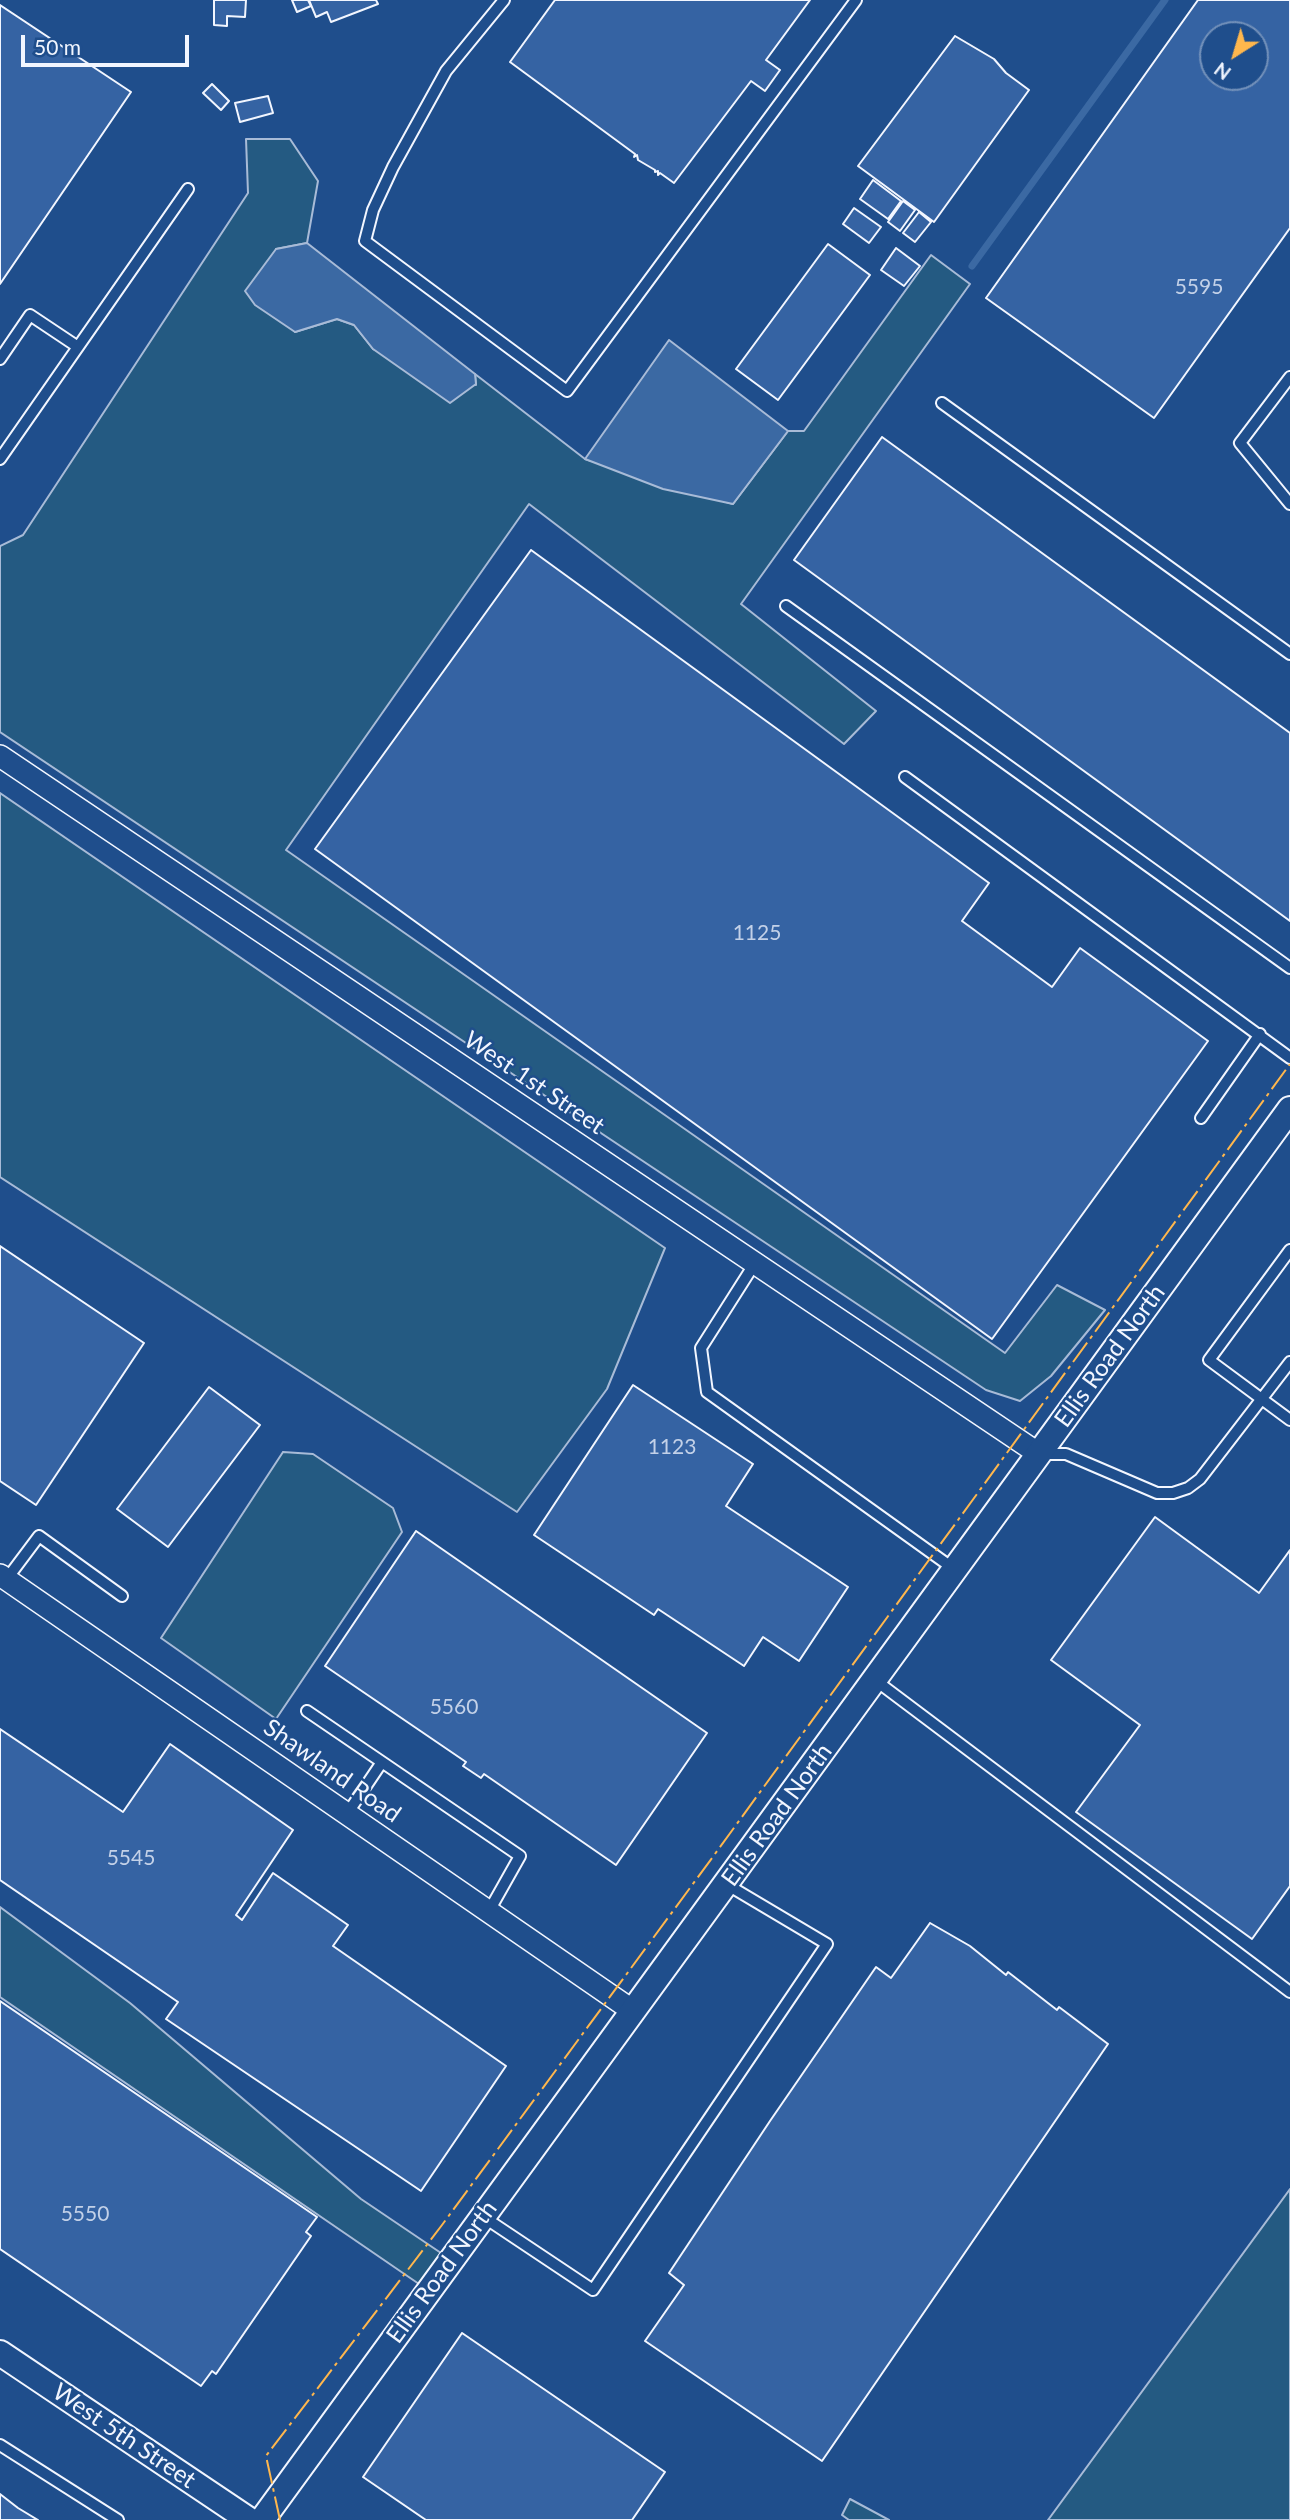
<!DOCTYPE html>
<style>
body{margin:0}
#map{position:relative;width:1290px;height:2520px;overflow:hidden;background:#1f4e8c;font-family:Lato,sans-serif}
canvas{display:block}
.north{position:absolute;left:1199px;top:21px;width:70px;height:70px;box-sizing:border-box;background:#1f4e8c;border:2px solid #7391ba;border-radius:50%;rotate:217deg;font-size:19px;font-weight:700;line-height:28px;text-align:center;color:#f2f6ff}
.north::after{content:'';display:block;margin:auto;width:24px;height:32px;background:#ffb74d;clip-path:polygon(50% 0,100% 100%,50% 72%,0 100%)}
.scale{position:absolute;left:21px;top:35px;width:168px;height:32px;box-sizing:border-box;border:4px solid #f2f6ff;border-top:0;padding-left:9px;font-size:21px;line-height:24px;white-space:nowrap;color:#f2f6ff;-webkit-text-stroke:5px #1f4e8c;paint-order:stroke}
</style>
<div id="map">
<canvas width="1290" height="2520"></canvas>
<div class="north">N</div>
<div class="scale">50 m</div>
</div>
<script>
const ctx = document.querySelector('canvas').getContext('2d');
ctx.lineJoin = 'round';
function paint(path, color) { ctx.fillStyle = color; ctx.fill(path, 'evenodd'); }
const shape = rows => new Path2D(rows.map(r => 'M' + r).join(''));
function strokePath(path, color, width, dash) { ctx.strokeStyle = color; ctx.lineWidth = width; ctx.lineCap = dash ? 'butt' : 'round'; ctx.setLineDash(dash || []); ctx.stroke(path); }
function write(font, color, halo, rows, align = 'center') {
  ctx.font = font + ' Lato,sans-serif'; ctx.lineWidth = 5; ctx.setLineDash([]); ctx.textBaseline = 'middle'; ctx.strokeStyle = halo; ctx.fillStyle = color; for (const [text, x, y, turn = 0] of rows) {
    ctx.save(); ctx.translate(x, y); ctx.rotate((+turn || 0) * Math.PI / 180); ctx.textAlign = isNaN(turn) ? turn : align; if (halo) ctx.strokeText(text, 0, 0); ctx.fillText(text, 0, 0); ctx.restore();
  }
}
const green = shape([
 [246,139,290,139,318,181,307,243,276,249,295,332,337,319,354,325,373,349,476,385,475,374,585,459,733,504,788,431,804,431,931,255,970,284,741,604,876,711,844,744,529,504,286,850,1005,1353,1057,1285,1105,1310,1051,1376,1020,1401,986,1390,0,732,0,546,23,535,248,193,246,139],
 [0,793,665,1248,607,1389,517,1512,0,1177,0,793],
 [283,1452,313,1454,393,1508,402,1532,276,1719,161,1638,283,1452],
 [0,1907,130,2003,361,2199,441,2253,419,2284,0,1997,0,1907],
 [1290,2189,1290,2520,1048,2520,1290,2189],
 [850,2499,889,2520,849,2520,842,2515,850,2499]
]);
paint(green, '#245a82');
strokePath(green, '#a8bbd7', 2);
const water = shape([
 [307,243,475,374,476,384,450,403,373,349,354,325,337,319,295,332,255,305,245,291,276,249,307,243],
 [669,340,788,431,733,504,663,489,585,459,669,340]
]);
paint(water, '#3b69a3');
strokePath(water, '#a8bbd7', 2);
strokePath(shape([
 [972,266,1165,0]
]), '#3b69a3', 7);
const building = shape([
 [214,0,246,0,245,17,227,16,227,26,214,25,214,0],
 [292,0,308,0,311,6,297,12,292,0],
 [309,0,376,0,378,4,331,22,327,12,316,17,309,0],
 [555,0,810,0,766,60,780,70,765,91,751,81,674,183,660,173,658,175,658,171,655,172,655,170,638,160,637,155,634,157,635,154,510,62,555,0],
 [1198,0,1290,0,1290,228,1154,418,986,298,1198,0],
 [1213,35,1255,35,1255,77,1213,77,1213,35],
 [0,5,131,92,0,284,0,5],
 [955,36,994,59,1006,73,1029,90,934,222,858,166,955,36],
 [212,84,229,101,221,110,203,93,212,84],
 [268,96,273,113,240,122,235,103,268,96],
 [873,180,901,201,888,219,860,199,873,180],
 [903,201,915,210,900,231,888,222,903,201],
 [854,208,881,227,869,243,843,224,854,208],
 [919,212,931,222,915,242,903,233,919,212],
 [828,244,870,275,778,400,736,369,828,244],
 [896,248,920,266,904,286,881,270,896,248],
 [882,437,1290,733,1290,921,794,560,882,437],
 [531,550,989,883,962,921,1052,987,1080,948,1208,1041,992,1339,315,849,531,550],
 [0,1246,144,1343,36,1505,0,1481,0,1246],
 [633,1385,753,1464,726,1506,848,1587,799,1661,763,1637,744,1666,658,1609,654,1615,534,1535,633,1385],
 [209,1387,260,1425,168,1547,117,1509,209,1387],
 [1155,1517,1259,1593,1290,1550,1290,1886,1252,1939,1076,1812,1140,1725,1051,1660,1155,1517],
 [416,1531,707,1733,616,1865,484,1774,481,1778,463,1766,466,1762,325,1666,416,1531],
 [0,1729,123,1812,170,1744,293,1830,236,1915,242,1920,273,1873,348,1925,333,1946,506,2066,421,2191,166,2019,178,2002,0,1880,0,1729],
 [930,1923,970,1946,1006,1975,1008,1972,1057,2010,1059,2007,1108,2044,822,2461,645,2341,684,2285,669,2273,770,2121,876,1967,891,1978,930,1923],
 [0,2001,317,2217,306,2232,311,2236,216,2374,212,2371,201,2386,0,2249,0,2001],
 [462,2333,665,2472,632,2520,426,2520,363,2477,462,2333],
 [0,2494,18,2508,38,2520,0,2520,0,2494]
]);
paint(building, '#3563a3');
strokePath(building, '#f2f6ff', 2);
const service = shape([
 [504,0,446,71,393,167,373,210,365,241,567,391,856,0],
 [0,359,30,315,78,347],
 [1290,377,1240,443,1290,504],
 [942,403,1290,654],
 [0,459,188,189],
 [786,606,1290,968],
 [905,777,1290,1058],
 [1201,1118,1260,1034],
 [1290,1250,1209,1360,1290,1420],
 [755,1263,701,1348,707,1392,954,1569],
 [1041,1454,1066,1454,1157,1493,1173,1493,1188,1488,1200,1479,1290,1362],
 [6,1580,39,1536,122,1596],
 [875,1680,1290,1992],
 [307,1711,520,1856,489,1911],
 [347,1814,382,1762],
 [482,2216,593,2290,827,1944,726,1884],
 [0,2445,118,2520]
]);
const minor = shape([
 [0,756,1039,1454],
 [0,1575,633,2011]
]);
const tertiary = shape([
 [0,2353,249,2520],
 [262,2520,1290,1109]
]);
strokePath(service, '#f2f6ff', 14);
strokePath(minor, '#f2f6ff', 24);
strokePath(tertiary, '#f2f6ff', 28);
strokePath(service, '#1f4e8c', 10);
strokePath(minor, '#1f4e8c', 21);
strokePath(tertiary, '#1f4e8c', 24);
strokePath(shape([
 [280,2520,266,2456,442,2225,712,1858,1290,1064]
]), '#ffb74d', 2, [24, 5, 3.5, 5]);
write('21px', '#c3d1e8', null, [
 ["5595",1199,287],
 ["1125",757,933],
 ["1123",672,1447],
 ["5560",454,1707],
 ["5545",131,1858],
 ["5550",85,2214]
]);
write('24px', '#f2f6ff', '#1f4e8c', [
 ["West 1st Street",534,1083,34],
 ["Ellis Road North",1110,1356,-54],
 ["Shawland Road",332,1771,35],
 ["Ellis Road North",777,1815,-54],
 ["Ellis Road North",442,2272,-54],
 ["West 5th Street",124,2436,34]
]);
</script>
